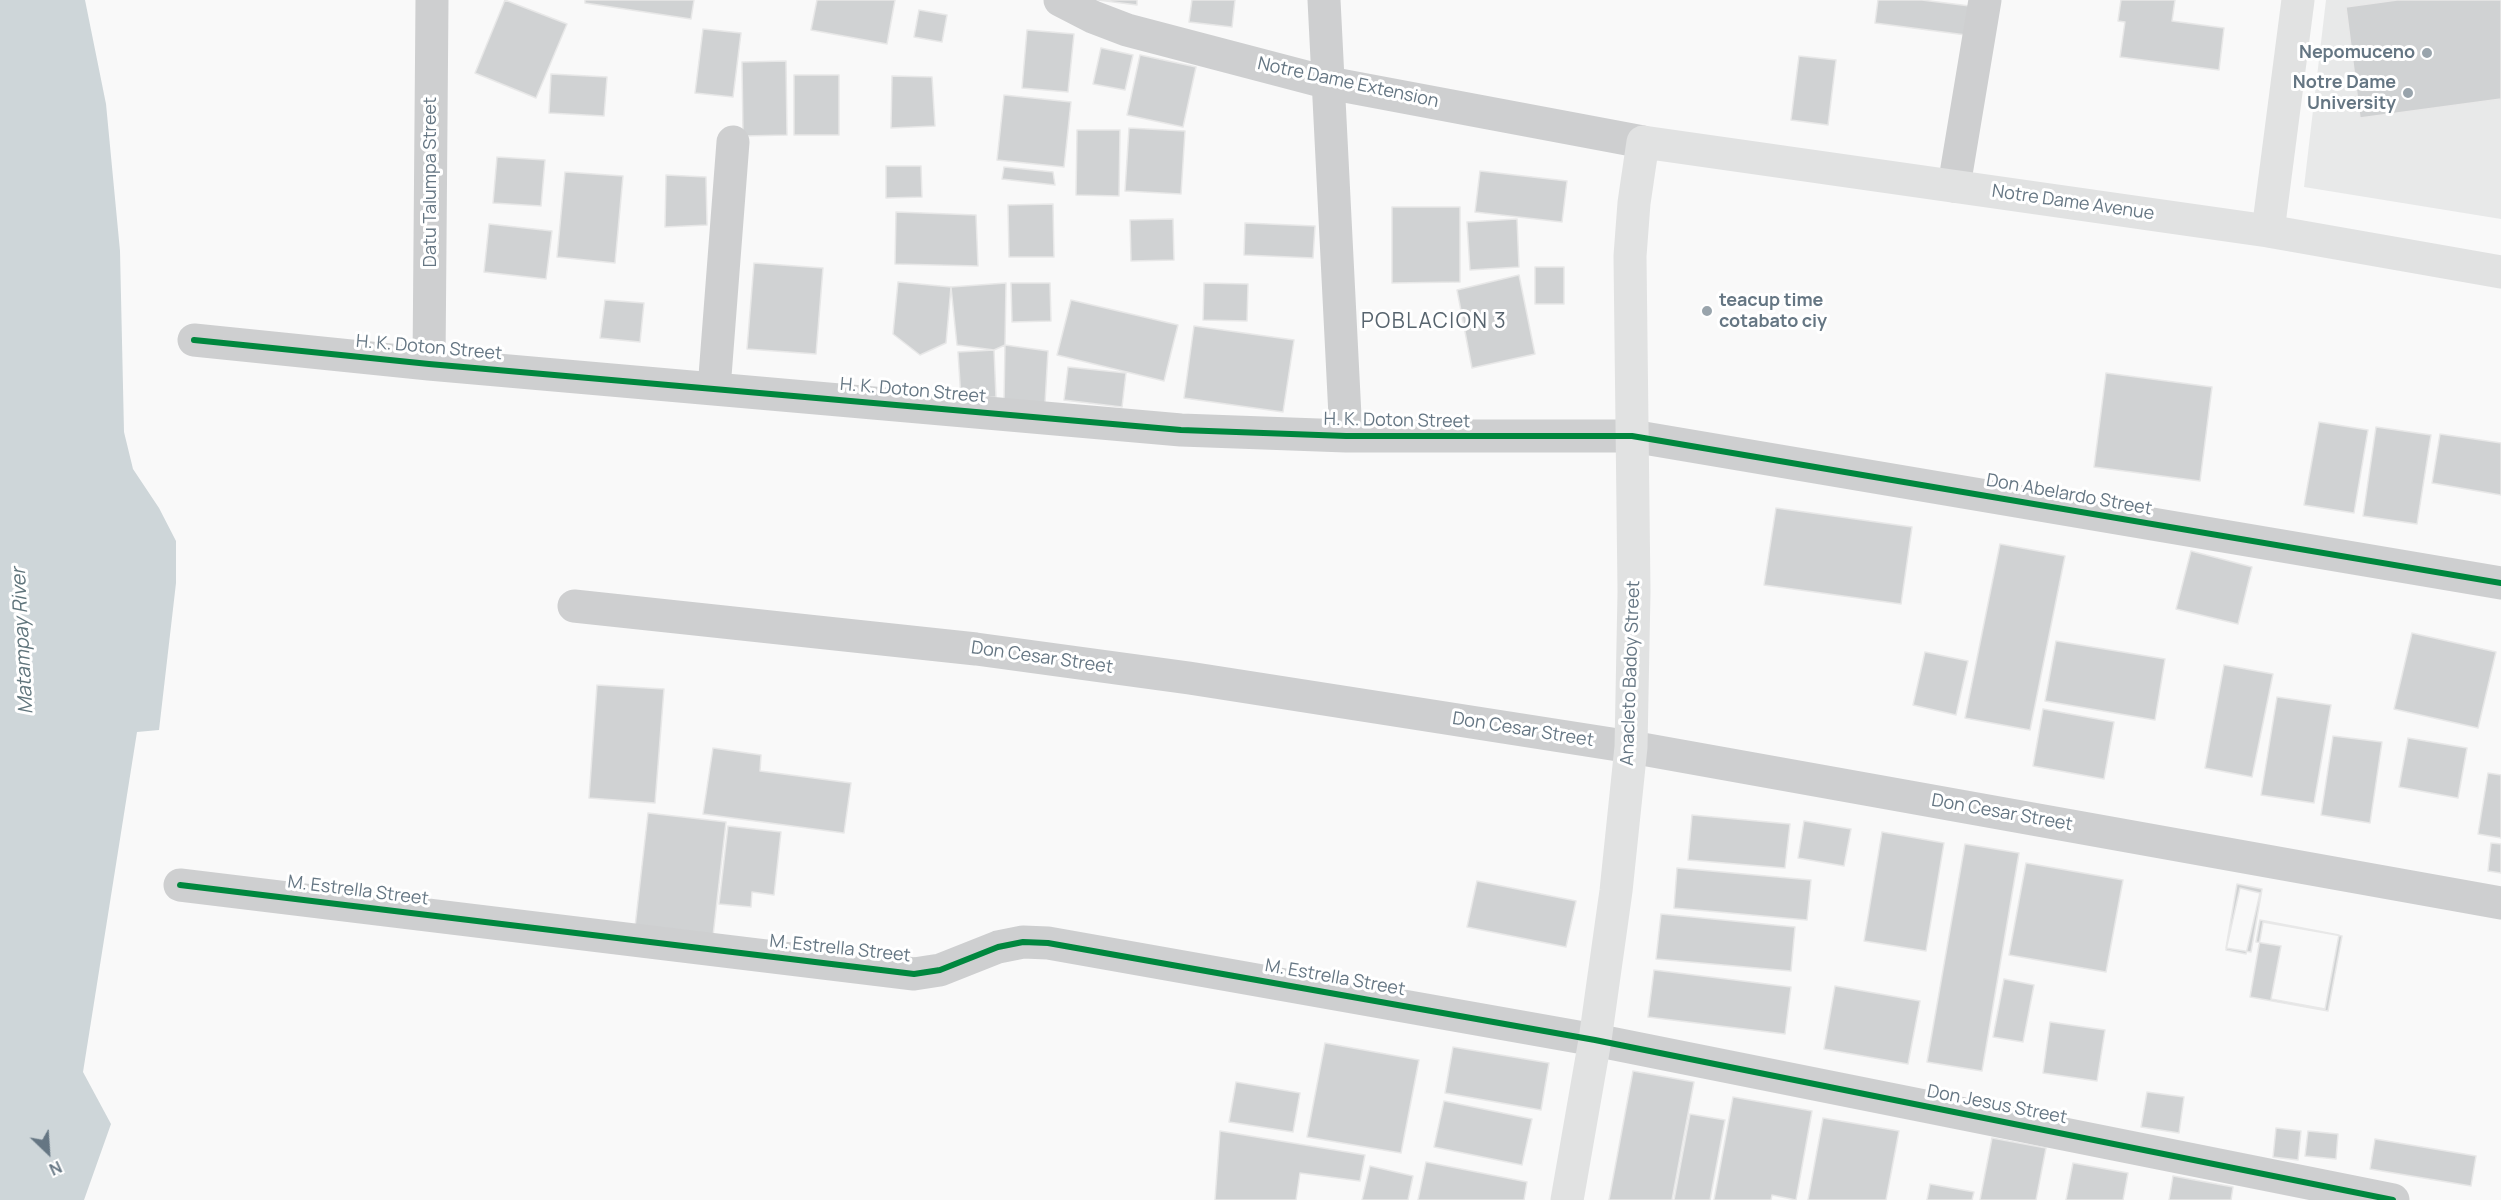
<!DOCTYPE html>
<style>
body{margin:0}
#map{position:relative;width:2501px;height:1200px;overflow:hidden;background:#f9f9f9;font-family:Manrope,sans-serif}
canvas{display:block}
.north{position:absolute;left:18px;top:1122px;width:60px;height:60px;-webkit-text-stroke:4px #fff;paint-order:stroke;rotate:155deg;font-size:16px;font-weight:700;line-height:24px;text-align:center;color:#657683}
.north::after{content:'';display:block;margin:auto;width:21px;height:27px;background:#657683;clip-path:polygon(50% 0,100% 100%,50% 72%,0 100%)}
</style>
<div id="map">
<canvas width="2501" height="1200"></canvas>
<div class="north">N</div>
</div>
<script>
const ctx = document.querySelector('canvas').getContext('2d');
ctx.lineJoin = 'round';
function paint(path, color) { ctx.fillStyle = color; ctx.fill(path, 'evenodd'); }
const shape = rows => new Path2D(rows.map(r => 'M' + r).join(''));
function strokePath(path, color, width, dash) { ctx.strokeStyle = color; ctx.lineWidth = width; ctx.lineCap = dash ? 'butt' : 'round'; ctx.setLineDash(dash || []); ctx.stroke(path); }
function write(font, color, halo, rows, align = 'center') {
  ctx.font = font + ' Manrope,sans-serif'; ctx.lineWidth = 6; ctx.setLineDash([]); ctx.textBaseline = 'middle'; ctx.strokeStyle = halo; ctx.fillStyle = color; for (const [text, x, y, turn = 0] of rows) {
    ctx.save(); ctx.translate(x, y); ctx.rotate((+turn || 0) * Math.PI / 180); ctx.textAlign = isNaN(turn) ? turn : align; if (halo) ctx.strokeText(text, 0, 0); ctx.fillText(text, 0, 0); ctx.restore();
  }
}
paint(shape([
 [2326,0,2501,0,2501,219,2304,187]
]), '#e8e9e9');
paint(shape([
 [0,0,85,0,106,104,120,251,124,432,133,469,159,508,176,541,176,583,159,730,137,732,83,1072,111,1124,84,1200,0,1200]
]), '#ced6d9');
const building = shape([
 [505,0,567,24,536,98,475,73,505,0],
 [585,0,694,0,691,19,585,3,585,0],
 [817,0,895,0,887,44,811,30,817,0],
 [1098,0,1137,0,1137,5,1098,0],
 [1192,0,1235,0,1232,27,1189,22,1192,0],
 [1878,0,1922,0,1970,6,1966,35,1875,23,1878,0],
 [2121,0,2175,0,2172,21,2224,28,2219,70,2120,57,2125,22,2118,21,2121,0],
 [2397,0,2501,0,2501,99,2360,118,2346,7,2397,0],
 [919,10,947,15,942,42,914,37,919,10],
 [703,29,741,33,733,97,695,93,703,29],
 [1027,30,1074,34,1068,92,1022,88,1027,30],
 [1101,48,1133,55,1125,90,1093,84,1101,48],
 [1140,55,1196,67,1183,127,1127,115,1140,55],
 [1799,56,1836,60,1828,125,1791,120,1799,56],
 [786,61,787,135,743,136,742,62,786,61],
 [551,74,607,77,604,116,549,113,551,74],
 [794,75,839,75,839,135,794,135,794,75],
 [892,76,932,77,935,126,891,128,892,76],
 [1004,95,1071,102,1064,167,997,160,1004,95],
 [1129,128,1185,131,1181,194,1125,191,1129,128],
 [1077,130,1120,130,1119,196,1076,195,1077,130],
 [497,157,545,160,541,206,493,203,497,157],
 [886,166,921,166,922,197,886,198,886,166],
 [1004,167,1053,172,1055,185,1002,179,1004,167],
 [1480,171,1567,181,1562,222,1475,212,1480,171],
 [565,172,623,176,615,263,557,257,565,172],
 [666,175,706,177,707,225,665,227,666,175],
 [1053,204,1054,257,1009,257,1008,205,1053,204],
 [1392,207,1460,207,1460,282,1392,283,1392,207],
 [896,212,976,215,978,266,895,264,896,212],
 [1173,219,1174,260,1131,261,1130,220,1173,219],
 [1517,219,1519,267,1470,270,1467,222,1517,219],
 [1245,223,1315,226,1313,258,1244,255,1245,223],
 [489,224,552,231,546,279,484,272,489,224],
 [754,263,823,268,816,354,747,349,754,263],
 [1535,267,1564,267,1564,304,1535,304,1535,267],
 [1519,275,1535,354,1472,368,1457,290,1519,275],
 [898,282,951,287,946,343,920,355,893,334,898,282],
 [1006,283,1005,345,994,350,957,345,951,287,1006,283],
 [1011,283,1050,283,1051,321,1012,322,1011,283],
 [1204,283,1248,284,1247,321,1203,320,1204,283],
 [605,300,644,303,640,342,600,338,605,300],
 [1071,300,1178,325,1164,381,1057,355,1071,300],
 [1194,326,1294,340,1283,412,1184,398,1194,326],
 [1005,345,1048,351,1045,403,1004,401,1005,345],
 [994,350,996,397,961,399,958,352,994,350],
 [1068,367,1126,373,1122,407,1064,400,1068,367],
 [2106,373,2212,387,2200,481,2094,467,2106,373],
 [2319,422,2368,430,2354,513,2304,505,2319,422],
 [2376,427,2431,435,2417,524,2363,516,2376,427],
 [2440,434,2501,443,2501,495,2432,483,2440,434],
 [1776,508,1912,527,1901,604,1764,585,1776,508],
 [2000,544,2065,556,2030,730,1965,718,2000,544],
 [2191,551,2252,567,2238,624,2176,609,2191,551],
 [2412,633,2496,652,2478,728,2394,709,2412,633],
 [2056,641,2165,659,2155,720,2045,701,2056,641],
 [1925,652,1968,661,1956,715,1913,705,1925,652],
 [2224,665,2273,674,2252,777,2205,768,2224,665],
 [597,685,664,689,655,803,589,798,597,685],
 [2277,697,2331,705,2314,803,2261,795,2277,697],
 [2043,709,2114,722,2104,779,2033,766,2043,709],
 [2333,736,2382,742,2370,823,2321,815,2333,736],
 [2408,738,2467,748,2458,798,2399,787,2408,738],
 [713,748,761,755,760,771,851,783,844,833,703,814,713,748],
 [2488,773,2501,775,2501,838,2478,834,2488,773],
 [648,813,726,822,713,936,635,927,648,813],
 [1692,815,1790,824,1785,868,1688,860,1692,815],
 [1804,821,1851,829,1844,866,1798,858,1804,821],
 [728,826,781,832,774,895,752,892,751,907,719,904,728,826],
 [1882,832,1944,843,1926,951,1864,941,1882,832],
 [2491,843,2501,844,2501,873,2488,871,2491,843],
 [1965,844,2019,853,1982,1071,1927,1062,1965,844],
 [2026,863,2123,880,2106,972,2009,955,2026,863],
 [1677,868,1811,880,1807,920,1674,908,1677,868],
 [1477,881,1576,901,1566,947,1467,927,1477,881],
 [2237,884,2262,889,2251,952,2226,948,2237,884],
 [2240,888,2260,893,2246,954,2226,950,2240,888],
 [1661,914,1795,927,1791,971,1656,959,1661,914],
 [2260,920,2339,935,2325,1009,2271,999,2281,946,2256,942,2260,920],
 [2263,922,2342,936,2328,1011,2250,997,2263,922],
 [1654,970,1791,987,1785,1034,1648,1017,1654,970],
 [2004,979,2034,985,2023,1042,1993,1037,2004,979],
 [1835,986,1920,1001,1908,1064,1824,1049,1835,986],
 [2050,1022,2105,1030,2097,1081,2043,1073,2050,1022],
 [1325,1043,1419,1060,1401,1153,1307,1137,1325,1043],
 [1453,1047,1549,1063,1541,1110,1445,1093,1453,1047],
 [1633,1071,1694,1082,1672,1200,1609,1200,1633,1071],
 [1236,1082,1300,1093,1293,1132,1229,1122,1236,1082],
 [2147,1092,2184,1097,2179,1133,2141,1127,2147,1092],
 [1733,1097,1812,1111,1796,1200,1772,1195,1771,1200,1714,1200,1733,1097],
 [1444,1101,1532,1119,1522,1165,1434,1147,1444,1101],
 [1690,1114,1725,1120,1710,1200,1674,1200,1690,1114],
 [1823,1118,1899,1131,1886,1200,1808,1200,1823,1118],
 [2276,1128,2301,1131,2298,1160,2273,1157,2276,1128],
 [1220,1131,1365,1155,1360,1181,1300,1173,1296,1200,1215,1200,1220,1131],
 [2308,1131,2338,1134,2336,1159,2305,1156,2308,1131],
 [1992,1138,2046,1148,2036,1200,1980,1200,1992,1138],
 [2375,1139,2476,1156,2471,1186,2370,1169,2375,1139],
 [1426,1162,1527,1182,1524,1200,1418,1200,1426,1162],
 [2073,1163,2128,1173,2123,1200,2066,1200,2073,1163],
 [1370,1166,1413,1176,1408,1200,1362,1200,1370,1166],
 [2173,1176,2233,1187,2231,1200,2169,1200,2173,1176],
 [1930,1184,1974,1192,1972,1200,1927,1200,1930,1184]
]);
paint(building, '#d0d2d3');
strokePath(building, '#e8e8e8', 1.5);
strokePath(shape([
 [1060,0,1093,17,1127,30,1329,83,1643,142],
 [1324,0,1346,436],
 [1954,186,1985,0],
 [194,340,429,364,1181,430,1346,436,1632,436,2501,583],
 [429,364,432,0],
 [714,389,733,142],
 [574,606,976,649,1189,678,1631,747,2501,903],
 [180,885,914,974,940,970,998,947,1023,942,1048,943,1595,1040,2393,1200]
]), '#cecfd0', 33);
strokePath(shape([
 [2268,231,2298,0],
 [1567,1200,1595,1040,1616,891,1631,747,1634,592,1630,256,1634,203,1643,142,2268,231,2501,272]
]), '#e1e2e2', 33);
strokePath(shape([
 [194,340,429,364,1181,430,1346,436,1632,436,2501,583],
 [180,885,914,974,940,970,998,947,1023,942,1048,943,1595,1040,2393,1200]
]), '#00873e', 6);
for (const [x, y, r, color] of [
 [2427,53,6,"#99a4ac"],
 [2408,93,6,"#99a4ac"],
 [1707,311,6,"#99a4ac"]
]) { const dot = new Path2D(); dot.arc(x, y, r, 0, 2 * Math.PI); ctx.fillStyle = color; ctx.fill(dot); strokePath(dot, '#fff', 2); }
write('bold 18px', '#657683', '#fff', [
 ["Nepomuceno",2415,53],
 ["Notre Dame",2396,83],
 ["University",2396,104],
 ["teacup time",1719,301,"left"],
 ["cotabato ciy",1719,322,"left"]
], 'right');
write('18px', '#657683', '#fff', [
 ["Notre Dame Extension",1348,83,12],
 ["Datu Talumpa Street",431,182,-90],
 ["Notre Dame Avenue",2073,203,8],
 ["H. K. Doton Street",429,348,5],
 ["H. K. Doton Street",913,391,5],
 ["H. K. Doton Street",1397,421,1],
 ["Don Abelardo Street",2069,495,10],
 ["Don Cesar Street",1042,658,8],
 ["Anacleto Badoy Street",1631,673,-88],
 ["Don Cesar Street",1523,730,9],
 ["Don Cesar Street",2002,813,10],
 ["M. Estrella Street",358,891,7],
 ["M. Estrella Street",840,949,6],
 ["M. Estrella Street",1335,978,10],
 ["Don Jesus Street",1997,1105,11]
]);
write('italic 20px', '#60757c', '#fff', [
 ["Matampay River",23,641,-93]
]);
ctx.letterSpacing = '1.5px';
write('21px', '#57646e', '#fff', [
 ["POBLACION 3",1434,322]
]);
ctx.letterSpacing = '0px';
</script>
